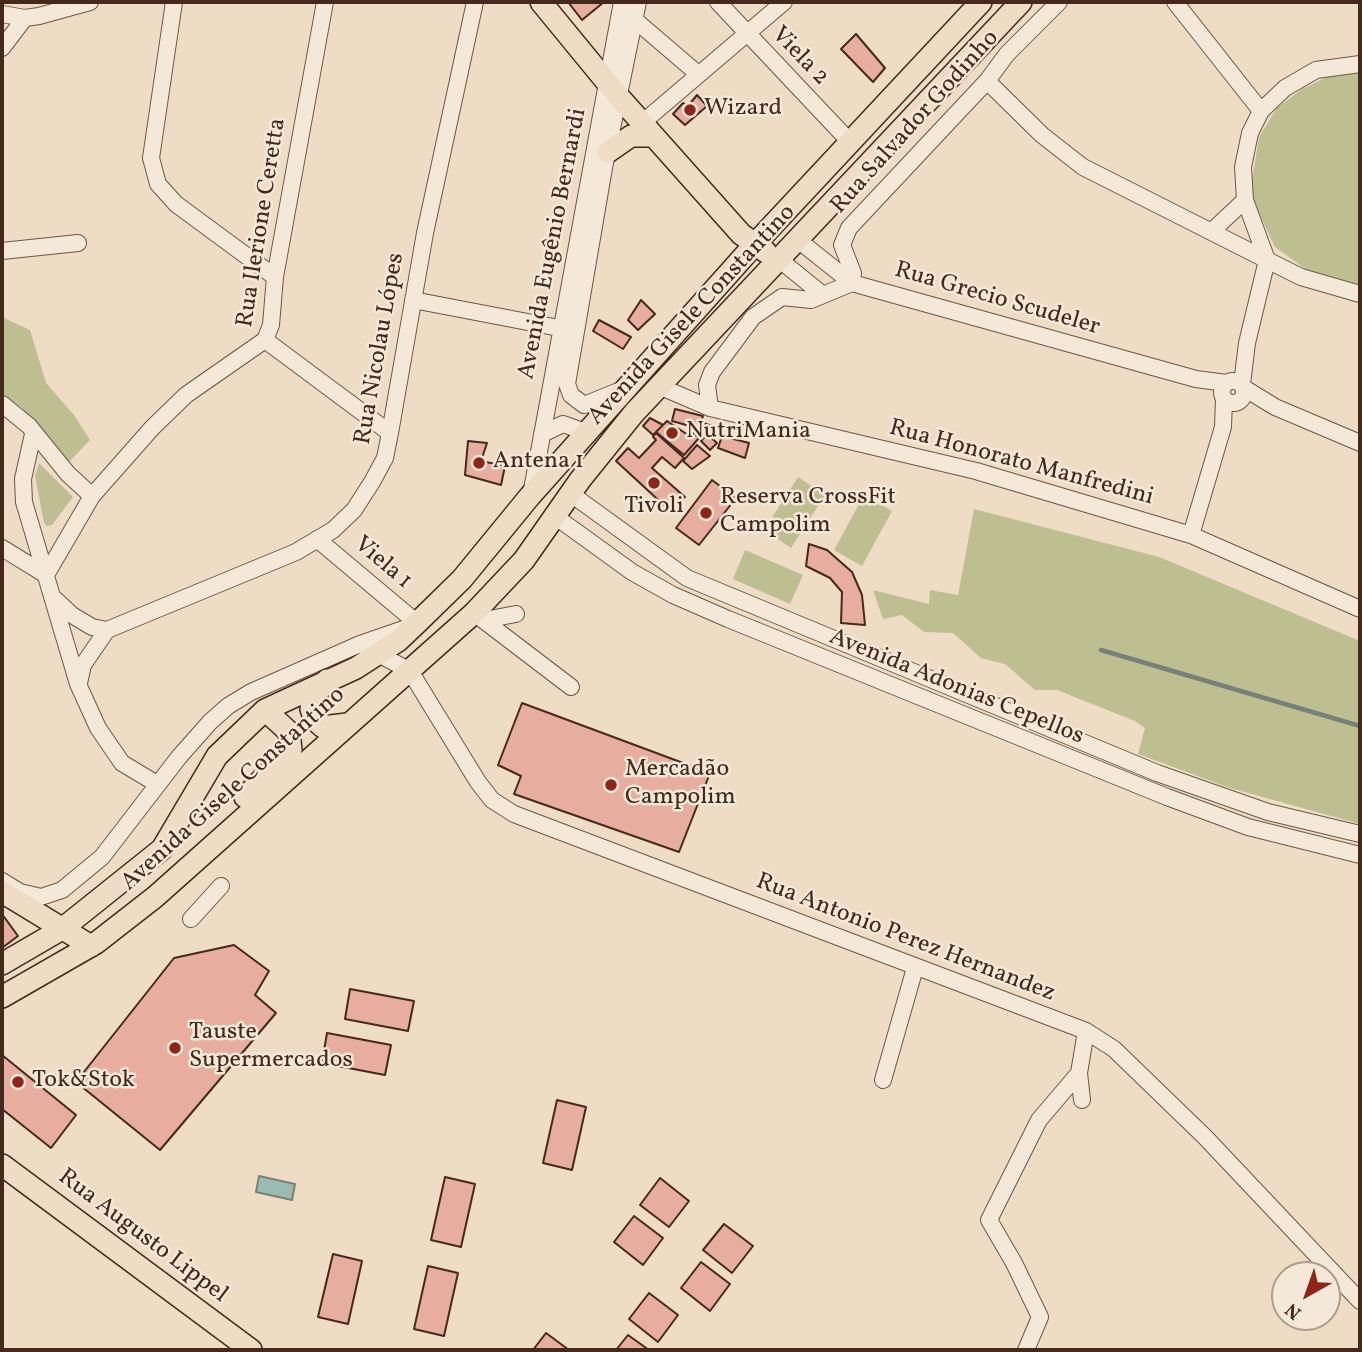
<!DOCTYPE html>
<meta charset="utf-8">
<style>
body{margin:0}
#map{position:relative;width:1362px;height:1352px;overflow:hidden;background:#eedcc4;font-family:Vollkorn,serif}
canvas{display:block}
.frame{position:absolute;inset:0;border:4px solid #44291c;pointer-events:none}
.north{position:absolute;left:1271px;top:1261px;width:70px;height:70px;box-sizing:border-box;background:#f4e8d9;border:2px solid #ae9c8d;border-radius:50%;rotate:220deg;font-size:19px;font-weight:700;line-height:28px;text-align:center;color:#44291c}
.north::after{content:'';display:block;margin:auto;width:24px;height:32px;background:#8f2418;clip-path:polygon(50% 0,100% 100%,50% 72%,0 100%)}
</style>
<div id="map">
<canvas width="1362" height="1352"></canvas>
<div class="frame"></div>
<div class="north">N</div>
</div>
<script>
const ctx = document.querySelector('canvas').getContext('2d');
ctx.lineJoin = 'round';
function paint(path, color) { ctx.fillStyle = color; ctx.fill(path, 'evenodd'); }
const shape = rows => new Path2D(rows.map(r => 'M' + r).join(''));
function strokePath(path, color, width, dash) { ctx.strokeStyle = color; ctx.lineWidth = width; ctx.lineCap = dash ? 'butt' : 'round'; ctx.setLineDash(dash || []); ctx.stroke(path); }
function write(font, color, halo, rows, align = 'center') {
  ctx.font = font + ' Vollkorn,serif'; ctx.lineWidth = 5; ctx.setLineDash([]); ctx.textBaseline = 'middle'; ctx.strokeStyle = halo; ctx.fillStyle = color; for (const [text, x, y, turn = 0] of rows) {
    ctx.save(); ctx.translate(x, y); ctx.rotate((+turn || 0) * Math.PI / 180); ctx.textAlign = isNaN(turn) ? turn : align; if (halo) ctx.strokeText(text, 0, 0); ctx.fillText(text, 0, 0); ctx.restore();
  }
}
paint(shape([
 [1360,73,1360,286,1307,270,1275,247,1250,194,1259,137,1277,108,1302,89,1329,76],
 [2,317,30,330,46,383,74,415,90,440,68,463,21,407,2,395],
 [39,463,73,497,52,525,47,526,44,523,35,476],
 [798,477,825,495,791,548,764,530],
 [864,495,892,511,862,566,834,550],
 [974,509,1159,557,1360,641,1360,824,1230,788,1138,754,1145,728,1135,721,1057,690,1035,690,1005,664,981,658,953,633,924,632,902,615,883,619,873,590,929,604,930,590,958,595],
 [745,550,803,575,790,604,733,579]
]), '#bebf91');
const water = shape([
 [259,1176,295,1184,292,1200,256,1192,259,1176]
]);
paint(water, '#9abcb0');
strokePath(water, '#788175', 2);
strokePath(shape([
 [1101,650,1360,726]
]), '#788175', 4.5);
const building = shape([
 [568,2,604,2,582,20,568,2],
 [856,34,885,68,873,82,841,49,856,34],
 [697,95,707,106,685,125,673,114,683,103,688,106,697,95],
 [641,300,655,314,638,330,628,320,641,300],
 [599,320,631,337,623,349,593,331,599,320],
 [675,409,703,416,701,422,717,428,715,433,672,421,675,409],
 [650,418,663,425,653,435,643,426,650,418],
 [667,421,688,435,691,430,699,438,684,455,656,432,667,421],
 [656,433,684,458,675,468,662,457,652,468,685,497,668,509,616,461,628,448,639,458,656,440,653,437,656,433],
 [707,434,717,443,710,450,701,441,707,434],
 [722,436,749,443,745,458,718,448,722,436],
 [468,441,487,443,481,461,505,466,501,485,465,475,468,441],
 [697,445,710,456,692,469,683,461,697,445],
 [712,480,736,498,699,545,676,528,712,480],
 [809,544,827,550,852,572,862,595,865,625,841,623,842,592,830,578,806,566,809,544],
 [522,703,710,773,679,852,514,794,521,776,498,765,522,703],
 [2,914,18,936,2,948,2,914],
 [234,945,269,971,255,995,276,1013,160,1150,76,1082,174,958,234,945],
 [350,989,414,1001,408,1031,345,1019,350,989],
 [327,1033,391,1045,385,1075,322,1063,327,1033],
 [2,1055,76,1115,51,1148,2,1109,2,1055],
 [557,1100,586,1107,572,1170,543,1163,557,1100],
 [445,1177,475,1184,461,1247,431,1240,445,1177],
 [660,1178,689,1201,669,1227,640,1205,660,1178],
 [634,1216,663,1238,643,1265,614,1242,634,1216],
 [724,1224,753,1246,732,1273,703,1250,724,1224],
 [333,1254,362,1261,348,1324,318,1317,333,1254],
 [701,1262,730,1284,710,1311,681,1288,701,1262],
 [428,1266,458,1273,444,1336,414,1329,428,1266],
 [649,1293,678,1315,658,1342,629,1319,649,1293],
 [546,1333,569,1350,533,1350,546,1333],
 [628,1335,649,1350,616,1350,628,1335]
]);
paint(building, '#e7ad9e');
strokePath(building, '#44291c', 2);
const minor = shape([
 [174,2,151,158,158,184,176,204,275,277],
 [325,2,275,277,271,325,265,340,390,433],
 [718,2,850,142],
 [1175,2,1261,111],
 [2,14,25,18,39,16,90,2],
 [635,20,698,74],
 [2,48,25,18],
 [1360,64,1316,70,1285,88,1261,111,1250,133,1243,167,1245,200,1267,260,1301,277,1360,294],
 [987,81,1042,135,1083,167,1267,260,1247,343,1242,384],
 [642,123,784,2],
 [1211,232,1245,200],
 [798,240,852,283,1196,379,1226,383],
 [2,251,78,243],
 [780,260,823,295],
 [413,300,559,328],
 '1222 392a11 11 0 1 1 22 0a11 11 0 1 1-22 0Z',
 [661,387,710,408,976,471,1191,535,1360,609],
 [1244,388,1275,407,1360,443],
 [621,390,584,405,571,395,567,384,604,168,638,2],
 [2,404,29,426,68,474,92,496],
 [710,408,707,385,712,372,753,317,782,297,811,300,852,283,853,273,842,245,849,228,987,81,1007,54,1059,2],
 [33,434,23,479,24,502,78,684,98,728,122,763,157,784],
 [542,434,563,424,588,433],
 [571,494,687,578,1157,773,1268,812,1360,834],
 [531,495,622,2],
 [556,517,632,572,673,595,728,619,1167,797,1248,827,1360,855],
 [1191,535,1223,427,1224,399],
 [317,539,417,623],
 [2,548,46,575],
 [46,575,92,496,152,428,186,395,265,340],
 [56,600,72,615,92,627,107,630,83,665,79,683],
 [474,613,571,687],
 [484,620,516,614],
 [107,630,296,552,333,530,354,510,372,482,385,458,390,433,425,233,475,2],
 [360,644,410,671,478,782,492,800,514,814,1086,1031,1114,1049,1205,1137,1360,1301],
 [2,881,20,892,41,897,62,890,102,857,179,757,210,722,228,706,251,692,360,644,412,626],
 [191,919,221,886],
 [1079,1073,1082,1100],
 [883,1080,915,968],
 [1026,1350,1040,1317,1014,1263,989,1220,1039,1120,1079,1073,1086,1031]
]);
const major = shape([
 [541,2,619,97,741,234,766,252],
 [608,152,631,136,653,136],
 [327,680,313,698,311,709,315,720,323,727,347,724],
 [245,797,291,750,289,732,265,710],
 [2,892,91,946],
 [2,964,62,929,162,849,217,756,265,710,356,668,398,641,417,623,462,579,530,496,755,244,981,2],
 [2,997,96,943,155,897,474,613,524,560,580,480,634,413,1021,2],
 [2,1165,251,1350]
]);
strokePath(minor, '#6e5646', 18);
strokePath(major, '#44291c', 24);
strokePath(minor, '#f4e8d9', 16);
strokePath(major, '#eedcc4', 21);
for (const [x, y, r, color] of [
 [690,110,7,"#8f2418"],
 [672,433,7,"#8f2418"],
 [479,463,7,"#8f2418"],
 [654,483,7,"#8f2418"],
 [706,513,7,"#8f2418"],
 [611,785,7,"#8f2418"],
 [175,1048,7,"#8f2418"],
 [18,1082,7,"#8f2418"]
]) { const dot = new Path2D(); dot.arc(x, y, r, 0, 2 * Math.PI); ctx.fillStyle = color; ctx.fill(dot); strokePath(dot, '#f4e8d9', 2.5); }
write('24px', '#44291c', '#f4e8d9', [
 ["Viela 2",799,57,46],
 ["Rua Salvador Godinho",916,123,-48],
 ["Rua Ilerione Ceretta",263,223,-81],
 ["Avenida Eugênio Bernardi",554,244,-79],
 ["Rua Grecio Scudeler",997,300,16],
 ["Avenida Gisele Constantino",693,316,-47],
 ["Rua Nicolau Lópes",381,349,-80],
 ["Rua Honorato Manfredini",1021,464,15],
 ["Viela 1",382,564,40],
 ["Avenida Adonias Cepellos",956,688,22],
 ["Avenida Gisele Constantino",234,790,-42],
 ["Rua Antonio Perez Hernandez",905,939,21],
 ["Rua Augusto Lippel",142,1237,37]
]);
write('24px', '#44291c', '#f4e8d9', [
 ["Wizard",704,110],
 ["NutriMania",686,433],
 ["Antena 1",493,463],
 ["Reserva CrossFit",720,499],
 ["Campolim",720,527],
 ["Tivoli",654,508,"center"],
 ["Mercadão",625,771],
 ["Campolim",625,799],
 ["Tauste",189,1034],
 ["Supermercados",189,1062],
 ["Tok&Stok",32,1082]
], 'left');
</script>
